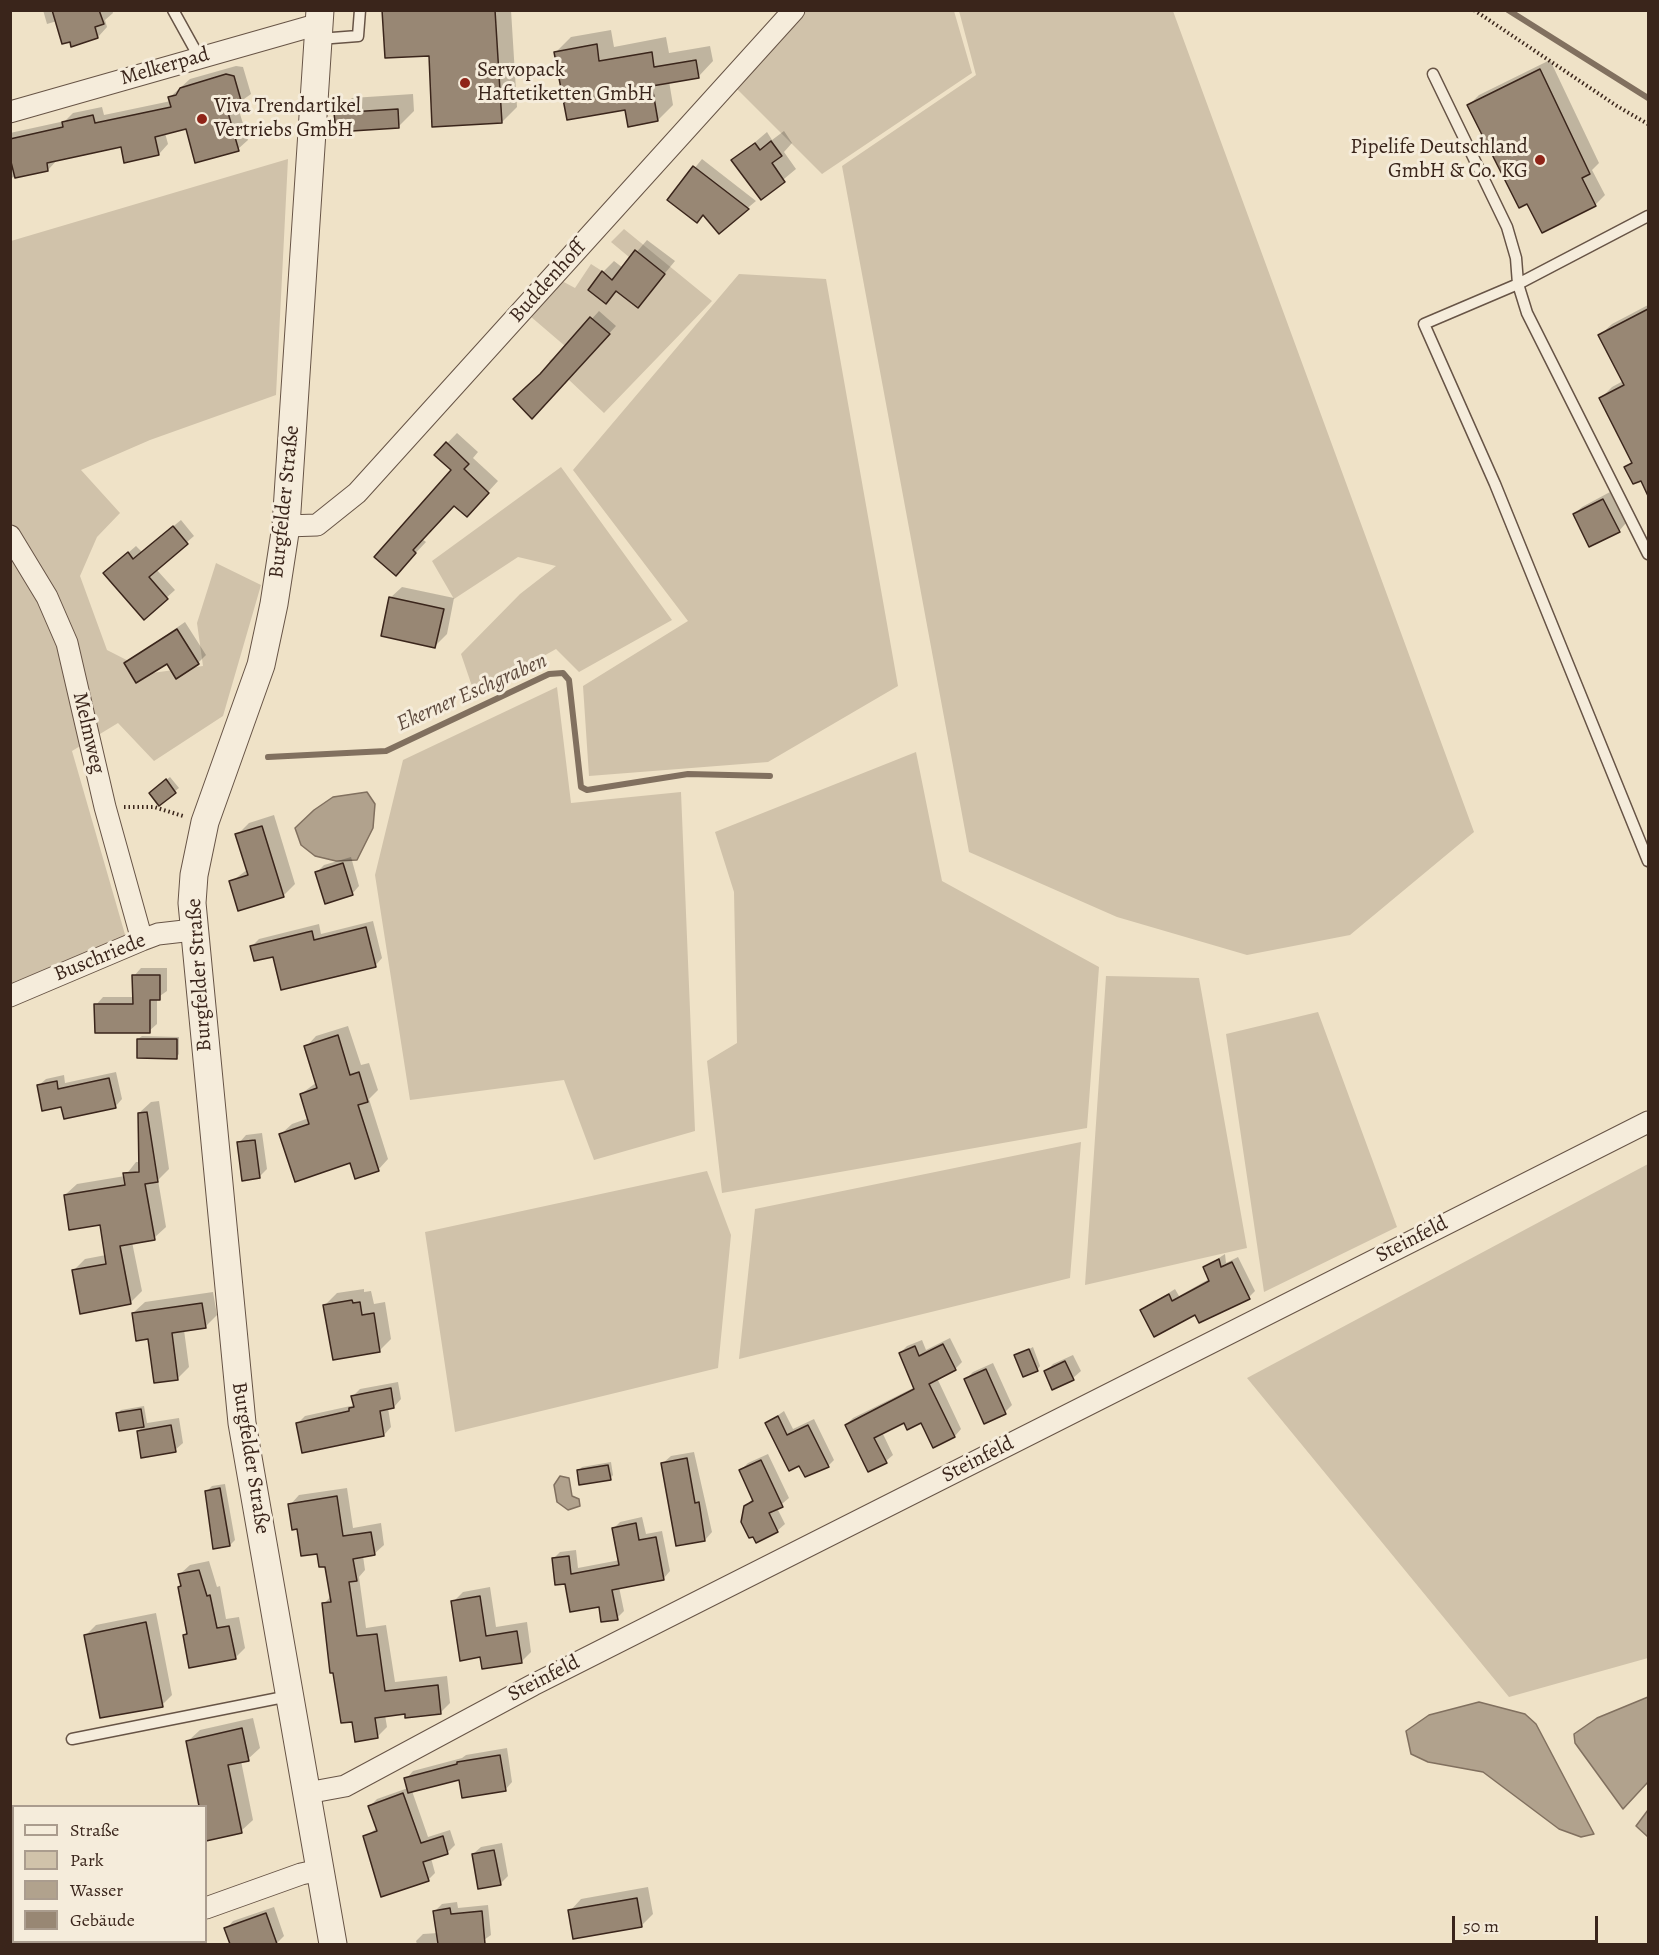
<!DOCTYPE html>
<meta charset="utf-8">
<style>
body{margin:0}
#map{position:relative;width:1659px;height:1955px;overflow:hidden;background:#efe2c7;font-family:Alegreya,serif}
canvas{display:block}
.frame{position:absolute;inset:0;border:12px solid #3a251b;pointer-events:none}
.legend{position:absolute;left:12px;top:1805px;width:195px;height:138px;box-sizing:border-box;background:#f5ecdb;border:2px solid #aa9c8e;margin:0;padding:8px 10px;list-style:none;font-size:18px;color:#3a251b}
.legend li{display:flex;align-items:center;gap:12px;height:30px}
.legend b{width:30px;border:2px solid #aa9c8e}
.scale{position:absolute;left:1452px;top:1916px;width:146px;height:27px;box-sizing:border-box;border:3px solid #3a251b;border-top:0;padding-left:8px;font-size:18px;line-height:21px;white-space:nowrap;color:#3a251b;-webkit-text-stroke:4px #f5ecdb;paint-order:stroke}
</style>
<div id="map">
<canvas width="1659" height="1955"></canvas>
<div class="frame"></div>
<ul class="legend">
<li><b style="height:8px;background:#f5ecdb"></b>Straße</li>
<li><b style="height:16px;background:#d0c2aa"></b>Park</li>
<li><b style="height:16px;background:#b1a28d"></b>Wasser</li>
<li><b style="height:16px;background:#988774"></b>Gebäude</li>
</ul>
<div class="scale">50 m</div>
</div>
<script>
const ctx = document.querySelector('canvas').getContext('2d');
ctx.lineJoin = 'round';
function paint(path, color) { ctx.fillStyle = color; ctx.fill(path, 'evenodd'); }
const shape = rows => new Path2D(rows.map(r => 'M' + r).join(''));
function strokePath(path, color, width, dash) { ctx.strokeStyle = color; ctx.lineWidth = width; ctx.lineCap = dash ? 'butt' : 'round'; ctx.setLineDash(dash || []); ctx.stroke(path); }
function write(font, color, halo, rows, align = 'center') {
  ctx.font = font + ' Alegreya,serif'; ctx.lineWidth = 6; ctx.setLineDash([]); ctx.textBaseline = 'middle'; ctx.strokeStyle = halo; ctx.fillStyle = color; for (const [text, x, y, turn = 0] of rows) {
    ctx.save(); ctx.translate(x, y); ctx.rotate((+turn || 0) * Math.PI / 180); ctx.textAlign = isNaN(turn) ? turn : align; if (halo) ctx.strokeText(text, 0, 0); ctx.fillText(text, 0, 0); ctx.restore();
  }
}
paint(shape([
 [803,10,954,11,972,73,822,174,734,86],
 [959,11,1173,11,1474,832,1350,935,1247,955,1117,917,969,852,842,166,976,75],
 [288,159,276,395,150,440,81,470,120,513,97,537,80,576,107,650,152,673,203,666,197,623,216,563,261,585,223,716,154,761,118,723,72,751,126,938,11,983,11,241],
 [624,229,712,301,604,413,549,361,556,356,575,373,610,334,590,317,565,346,530,316,560,280,575,288,591,264,602,271,588,290,606,304,616,291,638,308,664,274,629,257,611,242],
 [739,274,826,279,898,686,768,762,589,776,583,686,688,621,573,470],
 [561,467,672,620,579,672,556,649,475,695,461,654,520,594,556,566,518,557,454,599,432,561],
 [557,687,571,803,681,792,695,1131,594,1160,564,1080,410,1100,375,875,403,760],
 [916,752,942,881,1099,967,1087,1128,722,1193,707,1061,737,1043,734,892,715,832],
 [1106,976,1199,978,1247,1248,1085,1285],
 [1318,1012,1397,1227,1264,1292,1226,1034],
 [1081,1142,1070,1278,739,1359,755,1209],
 [1648,1164,1648,1658,1509,1697,1247,1378],
 [707,1171,731,1235,718,1368,455,1432,425,1232]
]), '#d0c2aa');
const water = shape([
 [367,792,375,804,373,828,357,860,336,861,315,856,301,845,295,828,314,810,333,797,367,792],
 [560,1476,569,1478,572,1496,579,1499,580,1506,568,1510,557,1502,554,1485,560,1476],
 [1648,1697,1648,1782,1623,1809,1575,1743,1574,1734,1597,1718,1648,1697],
 [1479,1702,1525,1714,1536,1724,1594,1834,1581,1837,1559,1829,1483,1772,1428,1762,1411,1754,1406,1731,1429,1715,1479,1702],
 [1648,1810,1648,1837,1636,1826,1648,1810]
]);
paint(water, '#b1a28d');
strokePath(water, '#81705f', 1.5);
paint(shape([
 [43,10,112,10,113,13,105,20,107,27,98,37,57,21,47,24],
 [384,10,511,10,517,107,502,122],
 [611,30,614,47,666,37,669,53,710,46,713,61,699,76,669,81,673,105,658,120,626,108,556,52,571,37],
 [1550,60,1599,163,1592,170,1605,195,1595,205,1469,105,1479,95],
 [236,66,243,67,251,94,237,104,248,140,238,149,187,127,165,133,168,144,159,154,122,145,57,160,48,170,10,178,10,133,65,121,73,113,102,107,104,115,171,101,170,97,190,79],
 [413,94,414,111,398,127,336,113,352,98],
 [784,131,792,143,784,152,796,169,761,198,733,161,767,132,772,140],
 [702,159,756,201,719,232,704,213,669,200],
 [647,240,675,261,638,306,617,291,606,302,603,272,614,261,623,268],
 [1648,305,1648,496,1640,479,1626,467,1632,461,1601,398,1612,387,1623,381,1600,335,1612,324],
 [599,311,616,326,540,409,544,372],
 [457,433,478,452,473,458,498,481,477,504,455,504,422,539,426,542,396,574,453,470,436,455],
 [1610,492,1626,523,1619,531,1574,514,1582,507],
 [181,520,194,536,156,569,175,590,144,618,113,566,136,546,142,552],
 [402,587,454,598,447,634,435,646,390,598],
 [185,622,206,655,198,663,177,676,167,661,126,663],
 [170,777,179,788,159,804,154,790],
 [274,815,295,884,283,896,231,882,248,869,237,835,249,823],
 [351,857,359,886,352,894,317,872,324,865],
 [373,921,382,958,375,966,274,955,252,946,259,939,319,924,321,934],
 [141,968,167,968,167,991,157,998,157,1024,149,1031,96,1005,103,997,134,997,134,976],
 [348,1026,361,1065,369,1063,378,1090,369,1099,388,1159,378,1170,281,1134,292,1124,309,1118,301,1094,317,1082,306,1047,316,1036],
 [142,1036,179,1037,179,1054,176,1058,138,1039],
 [116,1072,122,1099,115,1107,63,1105,38,1086,46,1079,64,1075,65,1083],
 [159,1101,169,1169,158,1180,166,1227,154,1238,132,1242,142,1291,130,1303,73,1271,85,1259,106,1255,101,1223,65,1195,77,1184,125,1176,136,1162,140,1162,139,1113,151,1102],
 [262,1133,267,1169,259,1177,239,1143,246,1135],
 [1225,1254,1226,1263,1238,1257,1255,1291,1249,1297,1195,1313,1142,1310,1175,1289,1179,1296,1209,1279,1205,1267],
 [364,1289,364,1292,371,1291,374,1304,385,1302,391,1339,379,1351,325,1305,337,1293],
 [213,1292,217,1315,205,1327,184,1330,189,1367,178,1378,133,1313,145,1302],
 [950,1338,962,1362,955,1369,937,1378,961,1429,955,1436,933,1446,921,1421,905,1421,882,1432,893,1455,886,1461,846,1425,853,1418,915,1387,900,1353,907,1346,922,1340,926,1350],
 [1033,1347,1040,1366,1037,1370,1016,1356],
 [1073,1355,1081,1371,1073,1378,1053,1388,1046,1372,1053,1364],
 [993,1363,1012,1405,1005,1412,965,1380,973,1372],
 [398,1382,401,1399,394,1407,388,1408,391,1427,384,1435,298,1423,305,1416,355,1405,353,1396,360,1389],
 [144,1406,147,1423,179,1418,183,1443,175,1450,138,1431,144,1426,120,1429,118,1413,121,1410],
 [784,1411,793,1429,814,1419,834,1460,828,1466,800,1464,767,1423],
 [694,1452,712,1532,705,1540,663,1463,671,1456],
 [768,1454,789,1498,777,1508,785,1524,777,1531,746,1506,753,1498,740,1471,748,1463],
 [611,1462,613,1475,610,1479,579,1470,582,1467],
 [225,1484,235,1540,230,1545,206,1492,212,1486],
 [347,1488,353,1528,381,1523,384,1545,374,1554,363,1556,365,1570,359,1577,366,1628,386,1625,395,1682,447,1676,450,1703,440,1713,385,1715,387,1727,377,1737,324,1604,331,1596,326,1565,298,1527,290,1505,299,1495],
 [642,1517,646,1534,662,1531,670,1571,664,1578,619,1587,624,1611,617,1618,566,1582,553,1559,560,1552,576,1550,578,1568,620,1560,614,1528,620,1522],
 [209,1561,217,1587,220,1586,226,1619,239,1617,245,1648,235,1658,184,1635,188,1632,179,1587,182,1585,180,1574,190,1565],
 [490,1587,496,1627,527,1622,531,1652,521,1662,481,1656,453,1602,463,1592],
 [156,1613,172,1695,162,1705,86,1635,96,1625],
 [253,1718,260,1748,248,1759,241,1761,253,1820,241,1831,207,1839,206,1806,201,1806,188,1741,200,1730],
 [507,1748,512,1782,505,1790,461,1778,412,1791,428,1837,450,1830,455,1845,447,1853,431,1858,435,1873,428,1880,365,1837,377,1828,370,1806,377,1799,408,1788,406,1779,413,1771,462,1758,466,1755],
 [502,1843,508,1876,500,1884,473,1854,481,1847],
 [14,1858,14,1888,10,1888,10,1861],
 [648,1887,653,1914,641,1926,570,1911,581,1899],
 [457,1902,458,1908,488,1905,491,1935,478,1944,417,1944,416,1941,423,1934,438,1933,435,1911,442,1904],
 [274,1907,284,1936,276,1944,231,1944,226,1929,233,1921]
]), '#0003');
strokePath(shape([
 [1508,10,1648,98],
 [268,757,386,751,549,674,563,673,569,680,581,787,587,790,688,774,770,776]
]), '#81705f', 6);
const building = shape([
 [52,10,99,10,104,24,95,27,98,38,71,47,70,42,62,44,52,10],
 [382,10,495,10,502,123,432,127,429,56,385,58,382,10],
 [597,44,599,61,652,52,654,67,696,60,699,78,652,86,658,121,628,127,625,110,567,120,554,52,597,44],
 [1540,69,1590,174,1582,178,1596,206,1542,233,1527,204,1519,208,1467,105,1540,69],
 [226,74,234,76,242,104,227,109,239,151,195,163,186,129,155,137,159,155,124,163,121,147,47,163,48,171,15,178,10,158,10,139,63,127,62,122,93,115,95,123,171,107,168,97,176,95,180,88,226,74],
 [398,109,399,128,336,132,334,113,398,109],
 [771,141,782,156,772,163,785,182,761,200,731,160,755,143,760,150,771,141],
 [693,166,749,209,719,234,703,215,697,223,667,200,693,166],
 [635,250,665,274,638,308,616,291,606,304,588,290,602,271,612,280,635,250],
 [1648,309,1648,496,1641,481,1633,484,1624,467,1632,463,1599,398,1624,385,1598,335,1648,309],
 [590,317,610,334,532,419,513,399,540,374,590,317],
 [446,442,469,464,464,469,489,493,467,517,454,506,413,550,416,553,396,576,374,557,451,470,434,455,446,442],
 [1603,499,1620,532,1589,547,1573,514,1603,499],
 [173,526,188,544,149,577,168,599,144,620,103,573,128,552,133,559,173,526],
 [389,597,444,609,435,648,381,636,389,597],
 [177,629,199,664,176,679,167,664,136,683,124,663,177,629],
 [166,779,176,793,159,806,149,793,166,779],
 [262,826,284,897,238,911,229,881,248,875,235,834,262,826],
 [343,863,353,895,325,904,315,872,343,863],
 [366,927,376,967,281,990,273,957,254,961,250,946,312,931,314,940,366,927],
 [132,975,160,975,160,1000,150,1000,150,1033,95,1033,94,1004,133,1004,132,975],
 [338,1035,350,1075,359,1072,368,1102,358,1105,379,1171,355,1179,350,1163,295,1182,279,1134,309,1124,300,1094,317,1088,304,1046,338,1035],
 [137,1039,177,1039,177,1059,137,1058,137,1039],
 [109,1078,116,1108,64,1119,61,1107,42,1111,37,1085,57,1081,58,1089,109,1078],
 [147,1112,158,1182,145,1184,155,1240,120,1246,131,1304,80,1314,72,1270,106,1264,100,1225,69,1230,64,1195,125,1185,123,1173,139,1172,138,1113,147,1112],
 [255,1140,260,1178,242,1181,237,1142,255,1140],
 [1219,1259,1221,1267,1232,1262,1250,1299,1199,1323,1195,1315,1154,1337,1140,1310,1169,1294,1172,1301,1209,1281,1203,1267,1219,1259],
 [352,1300,353,1303,360,1302,362,1315,374,1313,380,1352,333,1360,323,1305,352,1300],
 [202,1303,206,1328,172,1333,178,1380,154,1383,148,1339,136,1341,132,1313,202,1303],
 [943,1344,956,1370,929,1384,955,1437,933,1448,921,1423,907,1430,904,1423,874,1438,887,1463,868,1472,845,1425,914,1389,899,1353,915,1346,919,1356,943,1344],
 [1029,1349,1038,1371,1023,1377,1014,1355,1029,1349],
 [1065,1361,1074,1380,1052,1390,1044,1371,1065,1361],
 [986,1369,1006,1414,984,1424,964,1379,986,1369],
 [391,1388,394,1408,380,1411,384,1436,302,1453,296,1423,349,1411,349,1408,354,1407,351,1396,391,1388],
 [141,1409,144,1427,119,1431,116,1413,141,1409],
 [778,1416,787,1435,808,1425,829,1467,805,1477,799,1466,789,1471,765,1423,778,1416],
 [171,1425,176,1452,141,1458,137,1431,171,1425],
 [687,1458,695,1503,699,1502,705,1541,676,1546,661,1463,687,1458],
 [761,1460,783,1507,769,1513,778,1532,756,1543,753,1537,749,1538,741,1522,744,1506,753,1501,739,1470,761,1460],
 [608,1465,611,1480,579,1485,577,1470,608,1465],
 [220,1488,230,1546,213,1549,205,1491,220,1488],
 [337,1496,343,1536,371,1532,375,1555,353,1559,357,1581,349,1582,357,1636,377,1634,385,1691,438,1685,441,1714,405,1718,405,1714,375,1718,378,1738,355,1742,352,1722,341,1723,333,1673,330,1673,322,1603,331,1602,325,1567,319,1567,317,1554,301,1556,297,1529,292,1530,288,1504,337,1496],
 [636,1523,639,1540,656,1537,664,1580,612,1590,618,1620,601,1622,599,1607,570,1612,565,1584,555,1585,552,1558,569,1556,571,1574,619,1565,612,1528,636,1523],
 [199,1570,207,1596,210,1595,217,1628,229,1626,236,1659,189,1668,183,1635,187,1634,178,1587,181,1586,178,1574,199,1570],
 [480,1596,486,1636,517,1631,522,1663,482,1669,480,1657,460,1661,451,1601,480,1596],
 [146,1622,163,1707,100,1718,84,1635,146,1622],
 [242,1728,249,1761,228,1765,242,1833,206,1841,206,1806,199,1806,186,1741,242,1728],
 [500,1755,506,1791,462,1798,459,1780,408,1793,404,1778,457,1764,457,1762,500,1755],
 [403,1793,421,1843,443,1836,448,1854,423,1862,429,1881,381,1897,363,1836,377,1831,368,1806,403,1793],
 [494,1850,501,1885,478,1889,472,1854,494,1850],
 [637,1898,642,1927,573,1939,568,1910,637,1898],
 [450,1908,451,1914,482,1911,485,1944,438,1944,433,1911,450,1908],
 [266,1913,277,1944,230,1944,224,1928,266,1913]
]);
paint(building, '#988774');
strokePath(building, '#3a251b', 1.5);
const service = shape([
 [173,10,199,57],
 [319,39,358,36,360,10],
 [1433,74,1507,227,1516,258,1518,284,1527,313,1648,554],
 [1648,216,1518,284,1424,324,1495,484,1648,861],
 [72,1739,289,1696]
]);
const minor = shape([
 [10,112,319,24],
 [286,526,317,525,357,493,794,10],
 [10,536,47,597,67,643,105,807,142,940],
 [10,996,142,940,158,934,193,930],
 [307,1793,345,1786,533,1685,1648,1122],
 [206,1908,301,1874,320,1870],
 [102,1944,111,1942]
]);
const tertiary = shape([
 [320,10,286,526,274,604,261,665,205,822,194,875,192,903,242,1423,333,1944]
]);
strokePath(service, '#675446', 13);
strokePath(minor, '#675446', 23);
strokePath(tertiary, '#675446', 29);
strokePath(shape([
 [1474,10,1617,106,1648,124],
 [124,807,154,807,183,816]
]), '#3a251b', 4, [1.5, 3]);
strokePath(service, '#f5ecdb', 10);
strokePath(minor, '#f5ecdb', 21);
strokePath(tertiary, '#f5ecdb', 27);
for (const [x, y, r, color] of [
 [465,83,6,"#8f2418"],
 [202,119,6,"#8f2418"],
 [1540,160,6,"#8f2418"]
]) { const dot = new Path2D(); dot.arc(x, y, r, 0, 2 * Math.PI); ctx.fillStyle = color; ctx.fill(dot); strokePath(dot, '#f5ecdb', 2); }
write('21px', '#3a251b', '#f5ecdb', [
 ["Melkerpad",165,67,-16],
 ["Buddenhoff",548,282,-48],
 ["Burgfelder Straße",285,502,-84],
 ["Melmweg",88,733,77],
 ["Buschriede",100,958,-22],
 ["Burgfelder Straße",200,975,-94],
 ["Steinfeld",1412,1240,-27],
 ["Burgfelder Straße",250,1458,81],
 ["Steinfeld",978,1460,-27],
 ["Steinfeld",544,1679,-27]
]);
write('21px', '#3a251b', '#f5ecdb', [
 ["Servopack",477,71],
 ["Haftetiketten GmbH",477,95],
 ["Viva Trendartikel",214,107],
 ["Vertriebs GmbH",214,131],
 ["Pipelife Deutschland",1528,148,"right"],
 ["GmbH & Co. KG",1528,172,"right"]
], 'left');
write('italic 22px', '#5e4a3d', '#f5ecdb', [
 ["Ekerner Eschgraben",472,693,-24]
]);
</script>
